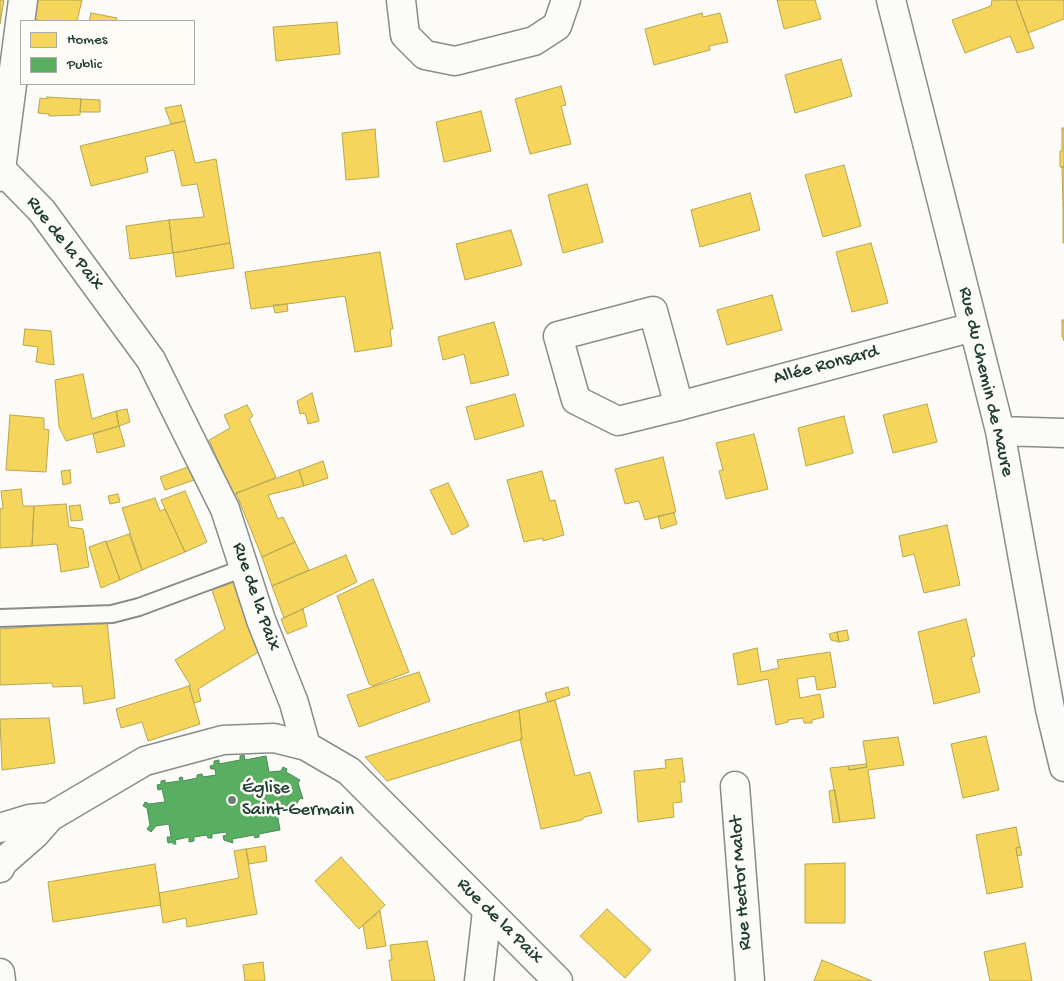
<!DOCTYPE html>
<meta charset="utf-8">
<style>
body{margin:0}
#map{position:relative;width:1064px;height:981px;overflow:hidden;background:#fcfbf8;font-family:"Gochi Hand",sans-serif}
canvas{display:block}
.legend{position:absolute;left:20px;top:20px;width:175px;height:65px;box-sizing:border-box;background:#fdfcf7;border:1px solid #a4b0a9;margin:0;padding:6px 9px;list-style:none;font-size:15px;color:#1f3d34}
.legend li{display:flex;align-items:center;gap:10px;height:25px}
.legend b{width:25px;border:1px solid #a4b0a9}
</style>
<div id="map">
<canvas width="1064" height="981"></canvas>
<ul class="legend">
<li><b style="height:14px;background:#f6d55c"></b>Homes</li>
<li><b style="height:14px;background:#5aae61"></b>Public</li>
</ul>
</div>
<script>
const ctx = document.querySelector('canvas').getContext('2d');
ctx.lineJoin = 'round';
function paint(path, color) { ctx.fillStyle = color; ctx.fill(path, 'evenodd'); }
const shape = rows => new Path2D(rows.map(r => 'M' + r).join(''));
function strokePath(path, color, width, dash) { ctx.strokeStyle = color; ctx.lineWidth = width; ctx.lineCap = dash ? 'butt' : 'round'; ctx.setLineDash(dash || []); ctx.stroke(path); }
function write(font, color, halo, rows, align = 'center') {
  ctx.font = font + ' "Gochi Hand",sans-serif'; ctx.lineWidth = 5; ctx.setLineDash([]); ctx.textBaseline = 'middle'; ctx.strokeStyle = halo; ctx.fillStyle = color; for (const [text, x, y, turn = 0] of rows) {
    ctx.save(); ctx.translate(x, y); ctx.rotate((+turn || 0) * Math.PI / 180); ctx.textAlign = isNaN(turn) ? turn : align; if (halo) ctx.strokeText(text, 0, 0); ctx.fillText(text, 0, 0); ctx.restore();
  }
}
const homes = shape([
 [0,0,4,0,0,24,0,0],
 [31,0,82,0,77,21,42,21,30,18,31,0],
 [777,0,815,0,821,19,784,29,777,0],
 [1016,0,1034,48,1017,53,1010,36,965,53,952,20,991,6,992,0,1016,0],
 [1016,0,1064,0,1064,19,1028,33,1016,0],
 [91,13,117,18,116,21,89,21,91,13],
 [702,13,703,17,720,13,728,42,709,46,710,50,654,65,645,29,702,13],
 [337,22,340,54,276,61,273,27,337,22],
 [841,59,852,96,795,113,785,75,841,59],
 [561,86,566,105,561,106,571,144,530,154,515,99,561,86],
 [47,97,81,99,80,115,49,116,49,114,38,113,40,98,47,99,47,97],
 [81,99,100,100,100,112,80,112,81,99],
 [181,105,185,121,171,124,165,108,181,105],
 [481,111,491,151,444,162,436,122,481,111],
 [185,121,195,163,216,159,230,243,173,253,169,220,204,217,197,184,182,186,174,150,145,157,148,172,91,186,80,146,185,121],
 [1062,128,1064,128,1064,167,1060,167,1060,151,1062,151,1062,128],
 [375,129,379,177,346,180,342,133,375,129],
 [844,165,861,226,823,237,805,175,844,165],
 [1062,167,1064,167,1064,205,1063,205,1062,167],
 [587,184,603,242,563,253,548,195,587,184],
 [750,193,760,230,700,247,691,210,750,193],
 [1063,205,1064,205,1064,243,1063,243,1063,205],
 [169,220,173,253,130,259,126,226,169,220],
 [511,230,522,265,465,280,456,244,511,230],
 [230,243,234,268,176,277,173,253,230,243],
 [871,243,888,303,852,312,836,252,871,243],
 [380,252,393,329,390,329,392,346,355,352,345,296,251,309,245,272,380,252],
 [772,295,782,330,727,345,717,310,772,295],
 [287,304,288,311,275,313,273,305,287,304],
 [1062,320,1064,320,1064,341,1062,336,1062,320],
 [494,322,509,375,471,384,464,354,443,360,438,337,494,322],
 [25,329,51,331,54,365,36,362,38,347,23,345,25,329],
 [83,374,92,419,116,411,119,426,66,441,59,427,55,380,83,374],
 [312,393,319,421,308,424,305,413,300,414,297,401,312,393],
 [515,394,524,426,475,440,466,407,515,394],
 [927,404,937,442,893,453,883,415,927,404],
 [247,405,253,416,249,419,276,477,233,495,209,440,230,428,224,415,247,405],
 [127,409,130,422,119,426,116,411,127,409],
 [10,415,44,418,44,429,49,430,46,472,6,470,10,415],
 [844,416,853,453,806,466,798,428,844,416],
 [119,426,125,446,97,453,93,434,119,426],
 [754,434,768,489,726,499,719,471,723,470,716,443,754,434],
 [663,457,676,512,645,520,639,501,625,504,615,469,663,457],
 [323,461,328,478,304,486,299,470,323,461],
 [188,467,194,480,165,490,160,477,188,467],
 [70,470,71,483,63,485,61,471,70,470],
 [299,470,304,486,268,495,278,519,283,517,295,542,262,557,236,493,299,470],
 [542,471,550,501,555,500,564,535,543,541,543,538,524,542,507,480,542,471],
 [448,483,469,526,452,535,430,490,448,483],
 [21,489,23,506,34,506,32,546,0,548,0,509,3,508,1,491,21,489],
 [185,491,207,542,185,552,161,500,185,491],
 [118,494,120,502,110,504,108,496,118,494],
 [155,498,160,511,165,509,185,552,142,570,122,508,155,498],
 [66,504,69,527,83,529,89,567,61,572,57,544,32,546,34,506,66,504],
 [80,505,83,520,71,521,69,506,80,505],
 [674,513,677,524,661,529,658,516,674,513],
 [947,525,960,585,924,593,914,554,903,557,899,536,947,525],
 [129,534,142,570,120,580,106,542,129,534],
 [106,541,120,580,101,588,89,547,106,541],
 [295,542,309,570,272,586,262,557,295,542],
 [346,555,357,582,284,618,272,586,346,555],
 [373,579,409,672,372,686,369,684,337,596,373,579],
 [234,582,260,651,198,689,201,701,194,703,189,686,191,686,175,660,225,629,212,590,234,582],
 [303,609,307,626,287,634,281,619,303,609],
 [966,619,975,656,971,657,980,692,934,704,918,632,966,619],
 [107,621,115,698,84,704,82,686,53,687,52,683,0,685,0,629,107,621],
 [847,630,849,640,839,642,837,632,847,630],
 [837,632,839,642,831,640,829,634,837,632],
 [757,648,761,672,779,668,777,660,830,652,836,687,817,690,815,676,797,679,800,698,820,694,824,717,812,720,812,723,804,723,803,718,788,720,788,722,776,725,768,679,738,685,733,654,757,648],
 [419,672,430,701,359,727,347,695,419,672],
 [189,686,200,724,148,741,142,722,121,728,116,709,189,686],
 [568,687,570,695,548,702,545,693,568,687],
 [555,700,575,776,590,772,602,813,584,817,582,820,541,829,520,739,522,739,519,710,555,700],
 [519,710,522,739,387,781,365,757,519,710],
 [49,718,55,763,2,770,0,719,49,718],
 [986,736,999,790,963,798,951,744,986,736],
 [898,737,904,765,868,770,875,818,840,822,830,768,848,766,849,770,867,767,863,741,898,737],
 [682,758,685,782,680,782,682,802,673,803,674,817,638,822,634,771,666,768,665,760,682,758],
 [866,764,867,767,849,770,848,766,866,764],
 [833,790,835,790,840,822,833,823,829,791,833,790],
 [1016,827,1020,847,1016,848,1023,887,987,894,976,835,1016,827],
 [265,846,267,861,249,864,246,849,265,846],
 [1020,847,1022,855,1017,856,1016,848,1020,847],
 [246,849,257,914,187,927,186,918,163,923,159,893,239,878,234,851,246,849],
 [341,857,385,905,359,929,315,881,341,857],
 [845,863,845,923,805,923,805,864,845,863],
 [155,864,161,905,53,922,48,882,155,864],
 [607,909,651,950,625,978,580,936,607,909],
 [380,911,386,946,367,949,363,925,380,911],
 [427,941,435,981,392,981,389,960,392,960,390,945,427,941],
 [1025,943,1032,981,990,981,984,952,1025,943],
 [822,960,872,981,814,981,822,960],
 [263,962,265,981,245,981,243,965,263,962]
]);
paint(homes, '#f6d55c');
strokePath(homes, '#b6a750', 1);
const public = shape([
 [244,755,245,760,266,756,269,772,281,771,283,767,287,769,286,772,300,780,298,783,303,799,300,798,292,812,277,813,280,830,259,834,259,837,255,838,254,835,232,839,233,843,224,840,223,836,227,835,226,832,212,834,212,838,208,838,207,835,194,837,194,841,189,842,189,837,175,840,176,844,173,844,173,842,168,843,167,837,171,837,169,824,156,826,151,832,147,829,150,825,147,808,143,806,145,802,149,804,165,802,162,789,158,790,157,785,161,784,161,781,165,780,165,783,180,781,179,778,182,777,183,781,197,778,197,775,202,774,203,777,216,775,215,769,211,769,210,766,214,765,214,761,219,760,219,764,240,760,240,756,244,755]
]);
paint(public, '#5aae61');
strokePath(public, '#488c54', 1);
const service = shape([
 [0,618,112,614,139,607,244,568]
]);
const minor = shape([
 [401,0,405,35,425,55,455,61,534,41,557,26,566,0],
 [891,0,1000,431,1050,709,1064,767],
 [1,169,42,211,151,360,225,509,261,620,294,703,306,746],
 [679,406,653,311,558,336,576,400,618,421,679,406,973,327],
 [1000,431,1064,433],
 [735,786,750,981],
 [479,981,487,911]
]);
const tertiary = shape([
 [0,177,23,0],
 [0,828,29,819,50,817],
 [0,868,3,862,35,834,50,817,145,761,223,740,274,738,306,746,349,771,558,981],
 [0,973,1,981]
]);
strokePath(service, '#888d8a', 20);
strokePath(minor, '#888d8a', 31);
strokePath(tertiary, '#888d8a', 31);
strokePath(service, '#fbfbf9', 16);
strokePath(minor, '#fbfbf9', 28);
strokePath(tertiary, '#fbfbf9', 28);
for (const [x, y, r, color] of [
 [232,800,5,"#6c8079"]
]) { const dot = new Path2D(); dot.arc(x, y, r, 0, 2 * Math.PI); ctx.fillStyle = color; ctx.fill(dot); strokePath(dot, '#fdfcf7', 2); }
write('19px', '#1f3d34', '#fdfcf7', [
 ["Rue de la Paix",64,244,52],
 ["Allée Ronsard",826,366,-15],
 ["Rue du Chemin de Maure",985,382,77],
 ["Rue de la Paix",255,597,71],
 ["Rue Hector Malot",742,883,-94],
 ["Rue de la Paix",499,922,45]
]);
write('19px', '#1f3d34', '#fdfcf7', [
 ["Église",242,789],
 ["Saint-Germain",242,811]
], 'left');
</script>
